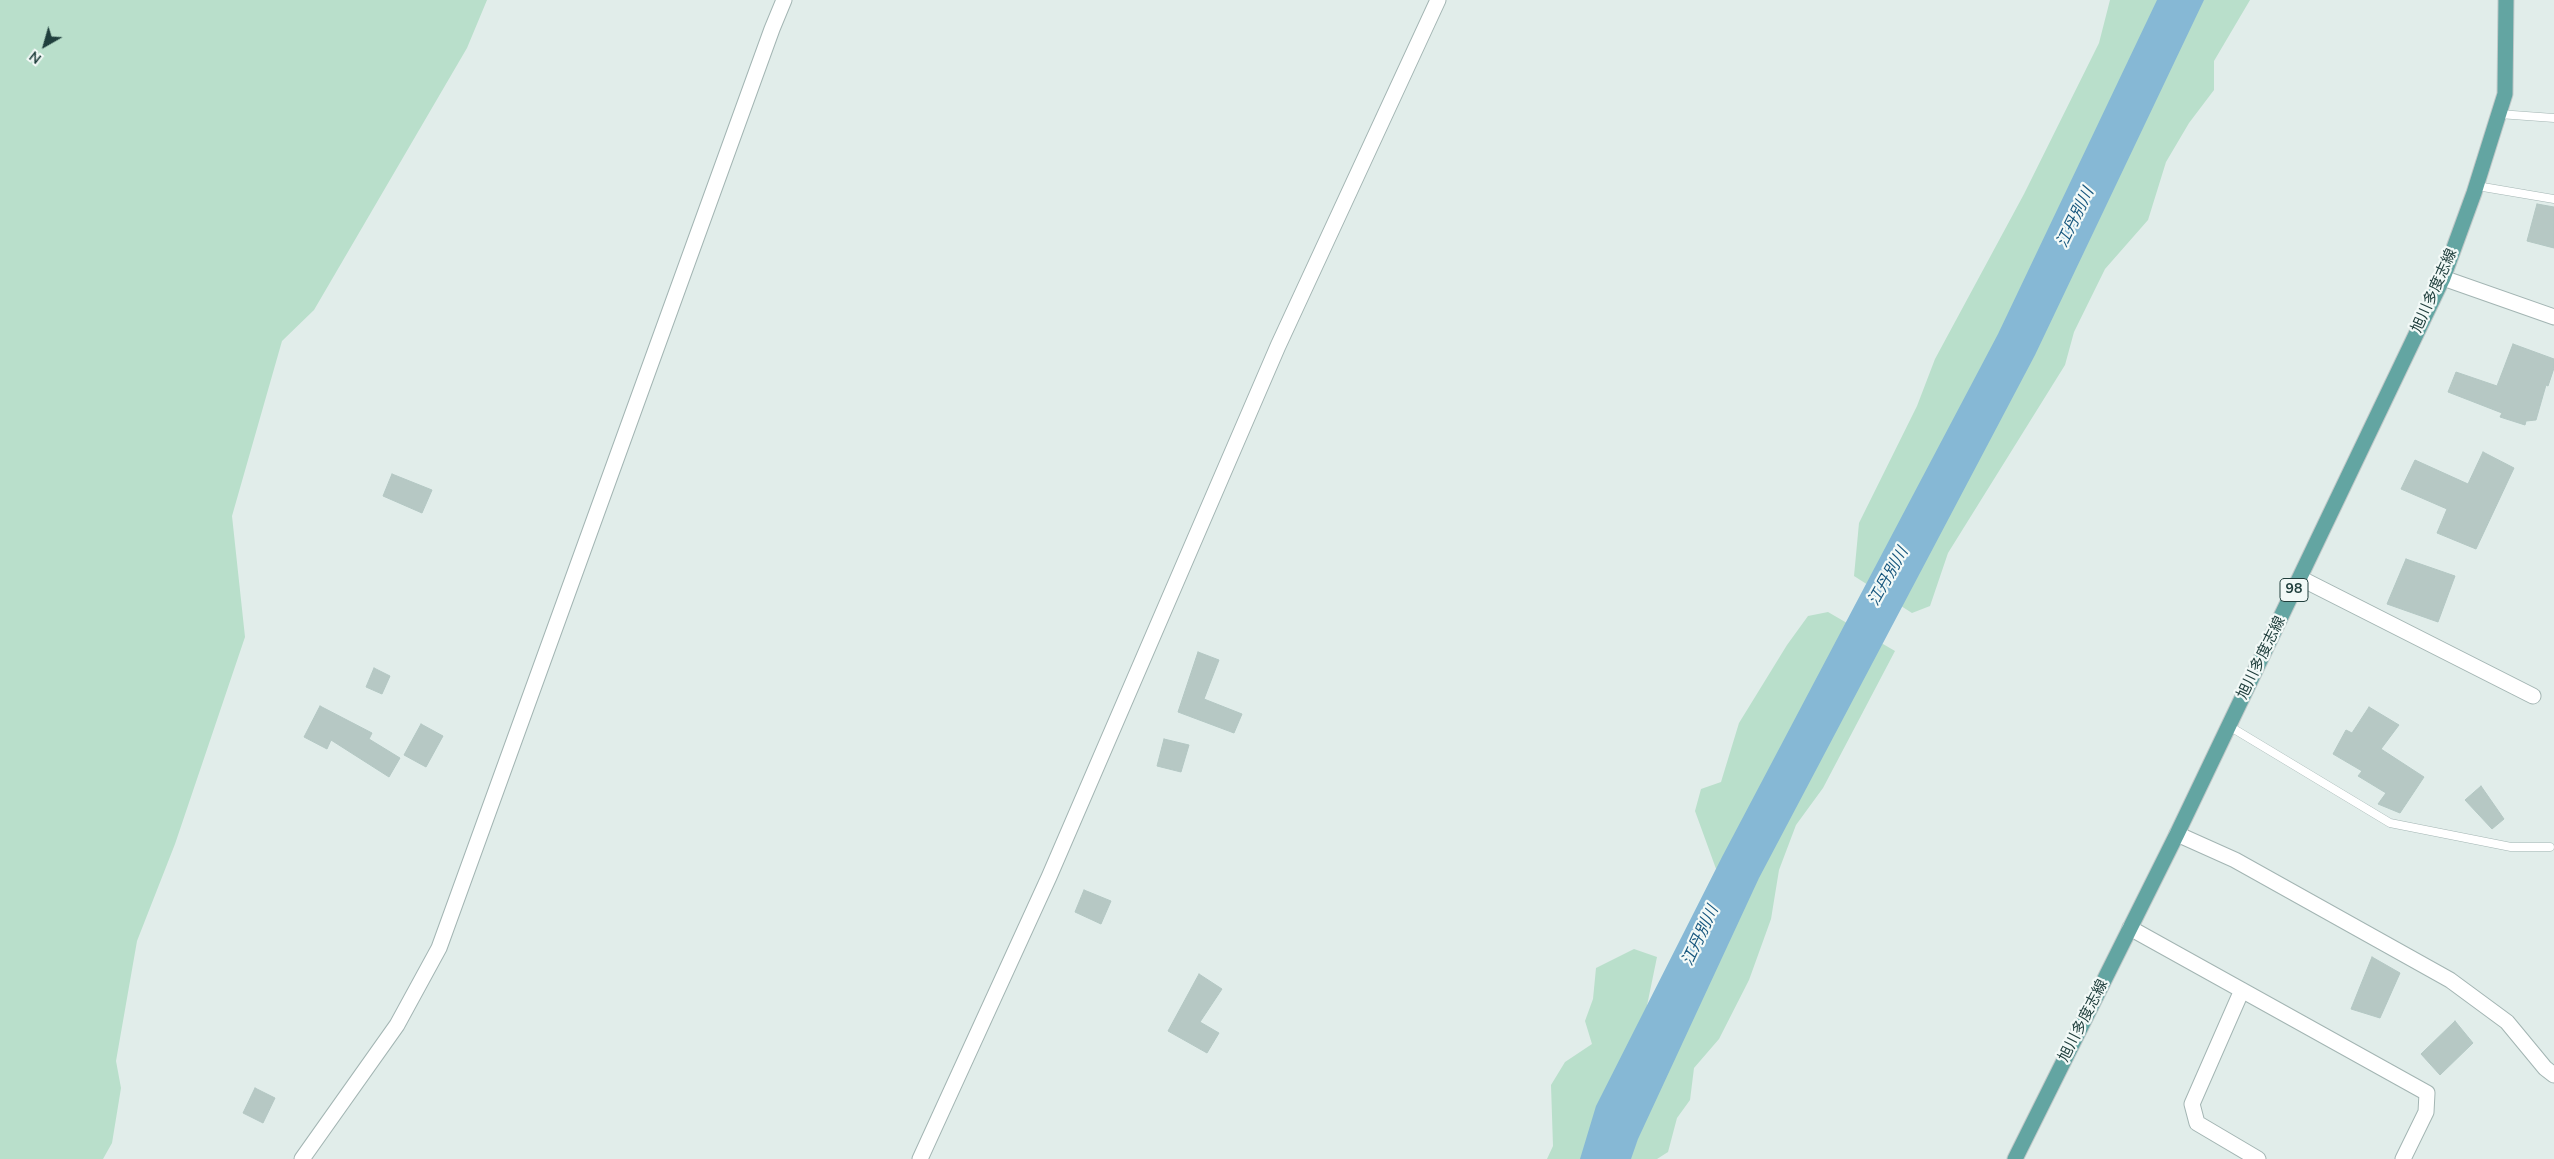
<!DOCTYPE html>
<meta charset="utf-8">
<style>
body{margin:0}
#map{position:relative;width:2554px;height:1159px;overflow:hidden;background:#e1edea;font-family:"Nunito Sans",sans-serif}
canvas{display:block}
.north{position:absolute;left:20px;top:20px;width:50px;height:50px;-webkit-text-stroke:4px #f2f9f7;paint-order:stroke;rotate:218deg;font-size:14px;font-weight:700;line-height:20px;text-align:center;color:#203f3d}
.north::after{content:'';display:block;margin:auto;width:18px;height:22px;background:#203f3d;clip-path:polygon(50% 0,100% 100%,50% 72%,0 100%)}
</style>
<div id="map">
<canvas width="2554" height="1159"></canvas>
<div class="north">N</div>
</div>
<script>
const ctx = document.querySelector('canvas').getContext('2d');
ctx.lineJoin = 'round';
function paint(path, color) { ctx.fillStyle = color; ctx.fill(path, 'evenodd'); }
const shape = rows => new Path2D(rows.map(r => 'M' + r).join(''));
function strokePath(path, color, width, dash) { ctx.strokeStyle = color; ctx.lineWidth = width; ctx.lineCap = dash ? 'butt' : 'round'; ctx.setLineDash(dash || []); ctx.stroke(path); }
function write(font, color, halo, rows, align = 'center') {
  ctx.font = font + ' "Nunito Sans","Noto Sans JP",sans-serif'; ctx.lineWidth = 4.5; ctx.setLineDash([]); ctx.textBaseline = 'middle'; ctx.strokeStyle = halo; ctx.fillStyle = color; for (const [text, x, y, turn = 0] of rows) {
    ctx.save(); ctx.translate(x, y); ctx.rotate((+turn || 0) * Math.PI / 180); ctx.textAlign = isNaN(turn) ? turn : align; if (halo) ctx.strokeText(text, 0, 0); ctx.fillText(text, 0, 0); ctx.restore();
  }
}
paint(shape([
 [0,0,487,0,467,48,314,310,282,341,232,516,245,637,175,844,137,941,116,1061,121,1088,112,1143,103,1159,0,1159],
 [2110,0,2250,0,2214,61,2214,90,2189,123,2166,162,2148,220,2105,269,2074,332,2065,365,1948,553,1930,606,1912,613,1854,576,1859,523,1917,406,1935,359,2024,194,2099,43],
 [1828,612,1895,651,1823,788,1796,825,1779,870,1771,919,1749,980,1719,1039,1694,1068,1690,1100,1677,1118,1668,1152,1657,1159,1630,1159,1727,899,1695,811,1701,789,1721,782,1739,723,1787,645,1808,616],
 [1634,949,1657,957,1643,1025,1593,1159,1547,1159,1553,1146,1551,1085,1565,1062,1592,1044,1585,1021,1593,999,1596,968]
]), '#b9dfcb');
paint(shape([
 [2157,0,2204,0,2035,355,1759,878,1638,1139,1631,1159,1580,1159,1596,1106,1723,855,1998,334]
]), '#86b8d5');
const building = shape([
 [2537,204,2554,207,2554,248,2527,241,2537,204],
 [2513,344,2554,359,2554,368,2548,386,2546,385,2536,420,2526,421,2525,425,2500,417,2502,413,2448,392,2456,372,2497,386,2513,344],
 [2483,452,2514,468,2476,549,2437,533,2447,509,2401,489,2415,460,2468,484,2483,452],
 [392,474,432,490,422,513,383,496,392,474],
 [2406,559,2455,576,2438,622,2387,604,2406,559],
 [1198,652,1219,660,1204,699,1242,714,1234,733,1178,712,1198,652],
 [374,668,390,676,382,694,366,687,374,668],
 [320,706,372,733,369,739,400,758,389,777,331,740,327,749,304,737,320,706],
 [2369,707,2399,725,2381,749,2424,777,2400,813,2378,804,2386,793,2358,776,2362,771,2333,754,2346,730,2352,733,2369,707],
 [421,724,443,736,426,767,404,755,421,724],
 [1164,739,1189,745,1181,772,1157,766,1164,739],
 [2481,786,2504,819,2492,829,2465,800,2481,786],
 [1084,890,1111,901,1101,924,1075,912,1084,890],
 [2372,957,2400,973,2380,1018,2351,1009,2372,957],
 [1199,974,1222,989,1200,1022,1219,1033,1207,1053,1168,1031,1199,974],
 [2455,1021,2473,1043,2440,1075,2421,1054,2455,1021],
 [255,1088,275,1098,263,1123,243,1113,255,1088]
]);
paint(building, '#b6c8c4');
strokePath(building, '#b3c7c3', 1);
const lane = shape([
 [2499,114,2554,118],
 [2477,186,2554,199],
 [2229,726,2390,823,2511,847,2550,847]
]);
const street = shape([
 [2443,278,2554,317],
 [2300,578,2533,696],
 [2177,834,2235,860,2450,980,2507,1022,2545,1068,2554,1075],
 [2130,928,2427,1093,2426,1112,2403,1159],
 [2242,990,2192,1104,2197,1123,2258,1159],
 [302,1159,397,1025,439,948,772,29,784,0],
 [920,1159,1049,877,1278,346,1438,0]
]);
const primary = shape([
 [2015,1159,2177,834,2443,278,2474,193,2505,94,2506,0]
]);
strokePath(lane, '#a3b5b3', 9);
strokePath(street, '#a3b5b3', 17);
strokePath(primary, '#c1c9c9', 17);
strokePath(lane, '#fff', 8);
strokePath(street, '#fff', 15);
strokePath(primary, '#63a5a2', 15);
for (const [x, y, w] of [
 [2294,590,28]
]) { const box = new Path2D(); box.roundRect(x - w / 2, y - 11.5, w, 23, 4); ctx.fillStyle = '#f2f9f7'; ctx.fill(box); strokePath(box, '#203f3d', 1); }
write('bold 14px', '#203f3d', null, [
 ["98",2294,590]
]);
write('15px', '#203f3d', '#f2f9f7', [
 ["旭川多度志線",2435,291,-66],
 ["旭川多度志線",2262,658,-64],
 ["旭川多度志線",2084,1021,-63]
]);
write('italic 16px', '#17577e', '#f2f9f7', [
 ["江丹別川",2076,218,-64],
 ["江丹別川",1889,577,-61],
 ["江丹別川",1701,936,-65]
]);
</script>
